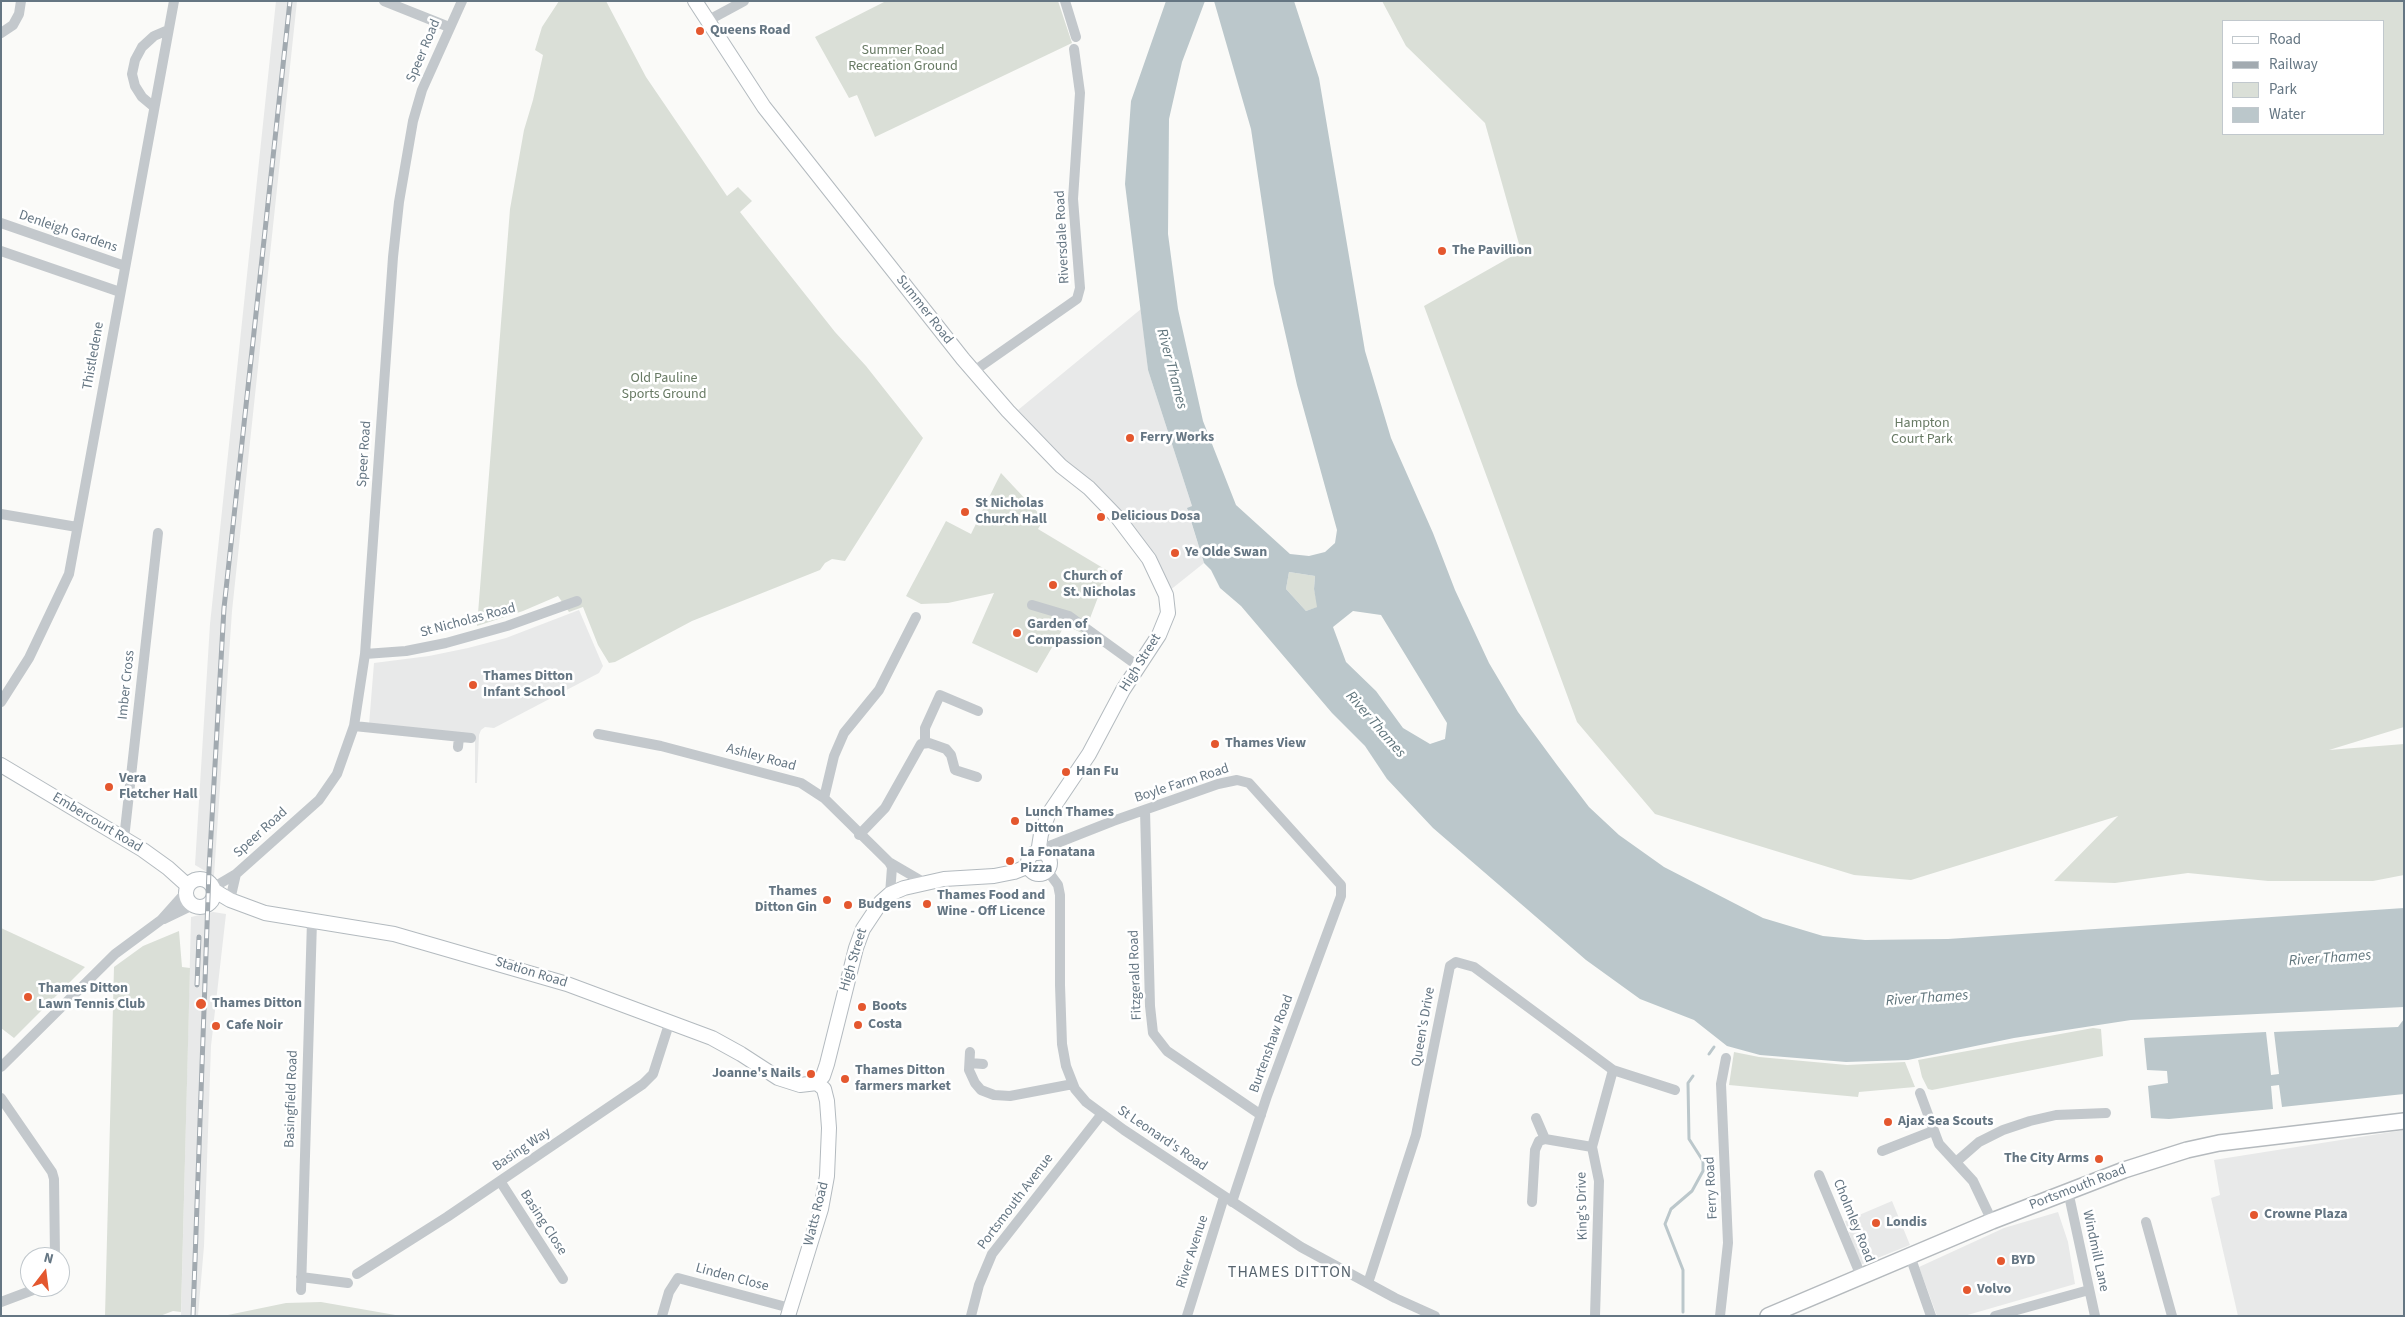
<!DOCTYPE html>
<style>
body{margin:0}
#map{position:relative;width:2405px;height:1317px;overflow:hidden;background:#fafaf8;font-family:"Source Sans 3",sans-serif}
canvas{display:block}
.frame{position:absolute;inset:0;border:2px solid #657683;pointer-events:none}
.legend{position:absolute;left:2222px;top:20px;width:162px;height:115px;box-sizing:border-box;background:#fff;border:1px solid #c1c8cd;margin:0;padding:6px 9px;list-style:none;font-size:15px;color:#657683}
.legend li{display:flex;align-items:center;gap:10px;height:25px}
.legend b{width:25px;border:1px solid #c1c8cd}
.north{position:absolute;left:20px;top:1247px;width:50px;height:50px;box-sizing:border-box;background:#fff;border:1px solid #c1c8cd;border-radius:50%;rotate:15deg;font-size:14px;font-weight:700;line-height:20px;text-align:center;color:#657683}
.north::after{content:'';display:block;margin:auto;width:18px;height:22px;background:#e4572e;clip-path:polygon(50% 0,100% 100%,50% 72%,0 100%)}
</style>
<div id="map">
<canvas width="2405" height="1317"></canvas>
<div class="frame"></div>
<ul class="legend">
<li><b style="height:6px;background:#fff"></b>Road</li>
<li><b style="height:6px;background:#a2aab0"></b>Railway</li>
<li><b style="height:14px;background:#dadfd7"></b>Park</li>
<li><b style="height:14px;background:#bbc7cb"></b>Water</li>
</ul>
<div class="north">N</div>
</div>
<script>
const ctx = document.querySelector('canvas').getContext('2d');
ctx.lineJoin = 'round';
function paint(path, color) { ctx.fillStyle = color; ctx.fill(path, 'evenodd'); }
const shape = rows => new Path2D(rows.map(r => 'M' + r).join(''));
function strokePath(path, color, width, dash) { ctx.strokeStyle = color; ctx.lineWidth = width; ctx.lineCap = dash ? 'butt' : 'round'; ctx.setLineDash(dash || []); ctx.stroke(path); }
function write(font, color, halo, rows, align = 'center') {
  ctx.font = font + ' "Source Sans 3",sans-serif'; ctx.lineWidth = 5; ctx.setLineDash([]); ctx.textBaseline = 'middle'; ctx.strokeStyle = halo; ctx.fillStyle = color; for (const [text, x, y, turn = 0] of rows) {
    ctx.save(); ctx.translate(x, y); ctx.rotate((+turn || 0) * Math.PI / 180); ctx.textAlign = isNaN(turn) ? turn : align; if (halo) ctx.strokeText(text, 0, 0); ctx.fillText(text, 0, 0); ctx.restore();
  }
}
paint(shape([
 [276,1,297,1,232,611,214,876,195,865,210,624],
 [1141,309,1148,370,1192,506,1187,509,1204,563,1169,591,1137,534,1018,410],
 [579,610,603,666,599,673,494,728,485,727,481,730,479,735,477,783,475,783,475,735,369,725,374,663,429,656,468,648,506,638],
 [213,912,226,914,211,1046,204,1246,198,1316,181,1316,191,917],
 [2404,1130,2404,1316,2238,1316,2211,1198,2220,1195,2214,1160],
 [1892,1201,1910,1245,1860,1265,1845,1221],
 [2058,1212,2068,1242,2075,1284,1964,1316,1937,1316,1919,1267,2004,1228]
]), '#e8e9e9');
paint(shape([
 [559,1,606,1,646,77,727,196,738,187,752,201,740,212,835,332,866,366,923,438,845,561,832,559,825,563,820,570,692,621,615,662,609,663,598,645,583,607,569,612,558,596,523,611,477,626,510,209,524,130,533,100,543,55,535,50,542,27],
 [886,1,1058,1,1072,43,875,137,857,95,849,98,815,37],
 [1382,1,2404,1,2404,727,2329,750,2404,744,2404,875,2373,881,2268,881,2188,873,2115,883,2054,881,2118,816,1911,880,1854,875,1655,814,1577,722,1424,306,1521,251,1485,123,1406,46],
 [2224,21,2384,21,2384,134,2224,134],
 [1001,473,1044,519,1038,529,1108,571,1084,634,1065,625,1037,673,972,643,994,593,948,603,921,604,906,596,946,521,971,534],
 [1289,572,1315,576,1314,589,1318,607,1306,611,1286,589],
 [1,928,85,967,14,1038,1,1028],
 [179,931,182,967,190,968,181,1312,173,1311,160,1316,105,1316,114,967,143,946],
 [2093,1028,2101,1029,2103,1056,1932,1090,1928,1089,1922,1077,1918,1060],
 [1734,1052,1759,1057,1847,1065,1905,1062,1915,1087,1859,1092,1858,1097,1729,1085],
 [321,1302,401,1316,223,1316,286,1303]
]), '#dadfd7');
paint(shape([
 [1166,1,1205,1,1182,62,1169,119,1168,234,1178,309,1203,421,1236,505,1290,554,1309,556,1325,552,1335,543,1337,530,1297,385,1274,284,1251,129,1214,1,1294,1,1319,78,1365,351,1391,438,1433,533,1455,590,1489,663,1518,712,1557,765,1589,807,1619,835,1664,867,1763,918,1823,936,1865,940,1948,939,2404,908,2404,1007,2131,1020,2014,1038,1908,1060,1846,1062,1760,1055,1727,1046,1694,1020,1640,999,1586,960,1433,828,1387,779,1365,746,1332,713,1241,606,1220,588,1211,570,1204,563,1187,508,1192,506,1148,370,1125,184,1131,101],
 [1289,572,1315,576,1314,589,1317,607,1306,611,1286,589],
 [1353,611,1381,615,1447,723,1445,739,1430,744,1403,728,1376,691,1346,662,1333,627],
 [2404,1019,2404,1094,2282,1107,2279,1085,2271,1086,2273,1109,2169,1119,2151,1118,2148,1086,2168,1083,2167,1071,2147,1070,2144,1038,2266,1032,2271,1075,2279,1074,2274,1032,2398,1027]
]), '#bbc7cb');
strokePath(shape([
 [1709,1054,1714,1047],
 [1683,1312,1683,1270,1665,1224,1671,1209,1692,1191,1703,1171,1703,1161,1689,1139,1688,1083,1693,1076]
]), '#bbc7cb', 3);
const secondary = shape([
 [695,1,764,107,963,359,1008,411,1061,466,1089,488,1118,518,1149,559,1166,595,1168,613,1159,635,1123,690,1089,754,1048,815,1041,834,1038,853],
 [1,765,143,850,168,868,188,886],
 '1028 863a11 11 0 1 1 22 0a11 11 0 1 1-22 0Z',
 '186 893a14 14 0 1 1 28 0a14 14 0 1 1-28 0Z',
 [215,891,230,900,265,913,394,934,567,984,712,1038,741,1054,778,1078,800,1085,817,1083],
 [817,1083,823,1076,827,1064,856,948,863,929,881,902,890,894,904,888,944,879,994,876,1014,872,1029,866],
 [788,1316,821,1209,827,1176,829,1128,827,1101,824,1089,817,1083]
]);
const primary = shape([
 [1768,1316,1992,1221,2124,1170,2187,1150,2219,1143,2404,1121]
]);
strokePath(secondary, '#b3babf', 16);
strokePath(primary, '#b5babe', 18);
strokePath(shape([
 [384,1,449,27],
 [1065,1,1076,37],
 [707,21,744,1],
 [1,33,13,25,19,14,21,1],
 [154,107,142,97,135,86,132,74,135,60,142,47,154,36,168,30],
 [1,223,125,266],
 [1,251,120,292],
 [974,371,1077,299,1080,288,1073,199,1080,93,1074,49],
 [1,514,77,527],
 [1032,605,1069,616,1138,666],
 [365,654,406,651,446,643,507,626,577,601],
 [1,702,29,658,69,574,174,1],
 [354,726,471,738],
 [598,734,661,746,801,783,824,798,889,862,925,883],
 [925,743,925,728,940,695,978,711],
 [458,747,459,737],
 [824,798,834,756,844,733,879,690,916,617],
 [1145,810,1150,1006,1153,1033,1167,1051,1261,1115],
 [859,835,885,808,921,744,929,743,946,749,951,755,955,770,977,777],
 [124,839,158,533],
 [1043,854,1047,847,1113,821,1218,784,1237,780,1249,783,1341,885,1341,896,1267,1096,1232,1202],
 [889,862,892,867,890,894],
 [1047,870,1058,885,1060,895,1060,985,1062,1044,1066,1066,1075,1089,1086,1102,1124,1130,1301,1247,1395,1298,1435,1316],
 [214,887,236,874,319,800,337,774,354,726,365,654,393,257,399,202,413,121,422,90,462,1],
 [230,900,236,874],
 [164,919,193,905],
 [970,1052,969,1070,975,1083,981,1090,994,1095,1010,1096,1073,1084],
 [970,1063,983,1064],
 [1,1067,115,954,161,920,186,892],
 [1920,1093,1939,1144,1973,1181,1992,1221],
 [1,1098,52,1172,54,1179,55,1257],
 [1536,1118,1545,1139],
 [1882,1151,1933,1131],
 [1956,1162,1979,1142,2003,1130,2030,1121,2056,1115,2106,1113],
 [1819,1175,1861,1276],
 [500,1181,563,1279],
 [2068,1191,2095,1316],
 [1532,1202,1535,1150,1539,1141,1545,1139,1592,1147],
 [2146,1222,2172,1316],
 [1910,1256,1931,1316],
 [357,1274,447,1217,643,1084,653,1074,670,1021],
 [301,1277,348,1283],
 [1368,1283,1416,1135,1450,966,1456,962,1474,967,1613,1070,1675,1090],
 [301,1290,312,921],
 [1,1302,41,1287],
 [662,1316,669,1292,678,1278,790,1308],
 [971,1316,979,1285,992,1254,1101,1115],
 [1187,1316,1224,1197],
 [1595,1316,1599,1181,1592,1147,1613,1070],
 [1720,1316,1728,1243,1721,1084,1726,1058],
 [1995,1316,2089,1290]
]), '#c3c8cc', 10);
strokePath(secondary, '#fff', 14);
strokePath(primary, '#fff', 15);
const rail = shape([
 [197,985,199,937],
 [193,1316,209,870,224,608,290,1]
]);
strokePath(rail, '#a2aab0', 5);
strokePath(rail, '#fff', 3, [9]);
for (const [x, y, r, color] of [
 [700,31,5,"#e4572e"],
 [1442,251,5,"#e4572e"],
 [1130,438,5,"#e4572e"],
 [965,512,5,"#e4572e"],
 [1101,517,5,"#e4572e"],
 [1175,553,5,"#e4572e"],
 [1053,585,5,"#e4572e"],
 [1017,633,5,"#e4572e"],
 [473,685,5,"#e4572e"],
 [1215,744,5,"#e4572e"],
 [1066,772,5,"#e4572e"],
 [109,787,5,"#e4572e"],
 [1015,821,5,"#e4572e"],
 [1010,861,5,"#e4572e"],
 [827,900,5,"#e4572e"],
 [927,904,5,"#e4572e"],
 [848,905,5,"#e4572e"],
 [28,997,5,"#e4572e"],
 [201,1004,6,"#e4572e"],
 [862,1007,5,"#e4572e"],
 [858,1025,5,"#e4572e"],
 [216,1026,5,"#e4572e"],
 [811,1074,5,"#e4572e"],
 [845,1079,5,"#e4572e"],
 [1888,1122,5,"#e4572e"],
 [2099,1159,5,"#e4572e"],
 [2254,1215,5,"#e4572e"],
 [1876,1223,5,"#e4572e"],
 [2001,1261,5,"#e4572e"],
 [1967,1290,5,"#e4572e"]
]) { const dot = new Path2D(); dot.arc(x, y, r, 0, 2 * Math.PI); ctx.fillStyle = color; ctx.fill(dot); strokePath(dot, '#fff', 2); }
write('bold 14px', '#657683', '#fff', [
 ["Queens Road",710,31],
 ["The Pavillion",1452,251],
 ["Ferry Works",1140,438],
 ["St Nicholas",975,504],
 ["Church Hall",975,520],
 ["Delicious Dosa",1111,517],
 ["Ye Olde Swan",1185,553],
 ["Church of",1063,577],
 ["St. Nicholas",1063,593],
 ["Garden of",1027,625],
 ["Compassion",1027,641],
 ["Thames Ditton",483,677],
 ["Infant School",483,693],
 ["Thames View",1225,744],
 ["Han Fu",1076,772],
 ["Vera",119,779],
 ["Fletcher Hall",119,795],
 ["Lunch Thames",1025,813],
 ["Ditton",1025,829],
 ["La Fonatana",1020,853],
 ["Pizza",1020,869],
 ["Thames",817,892,"right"],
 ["Ditton Gin",817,908,"right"],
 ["Thames Food and",937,896],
 ["Wine - Off Licence",937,912],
 ["Budgens",858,905],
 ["Thames Ditton",38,989],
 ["Lawn Tennis Club",38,1005],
 ["Thames Ditton",212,1004],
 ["Boots",872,1007],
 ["Costa",868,1025],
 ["Cafe Noir",226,1026],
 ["Thames Ditton",855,1071],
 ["farmers market",855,1087],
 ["Joanne's Nails",801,1074,"right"],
 ["Ajax Sea Scouts",1898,1122],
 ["The City Arms",2089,1159,"right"],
 ["Crowne Plaza",2264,1215],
 ["Londis",1886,1223],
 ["BYD",2011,1261],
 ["Volvo",1977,1290]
], 'left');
write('14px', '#657683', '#fff', [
 ["Speer Road",424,51,-67],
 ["Denleigh Gardens",68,232,19],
 ["Riversdale Road",1063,237,-93],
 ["Summer Road",924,310,52],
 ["Thistledene",94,356,-80],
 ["Speer Road",365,454,-86],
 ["St Nicholas Road",468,621,-15],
 ["High Street",1141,663,-58],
 ["Imber Cross",127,685,-84],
 ["Ashley Road",761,758,15],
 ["Boyle Farm Road",1182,784,-18],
 ["Embercourt Road",97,823,31],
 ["Speer Road",261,833,-42],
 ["High Street",854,960,-73],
 ["Station Road",531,973,17],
 ["Fitzgerald Road",1136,975,-92],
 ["Queen's Drive",1424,1027,-80],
 ["Burtenshaw Road",1272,1044,-70],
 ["Basingfield Road",292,1099,-88],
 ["St Leonard's Road",1162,1139,34],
 ["Basing Way",522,1150,-34],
 ["Ferry Road",1712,1188,-93],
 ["Portsmouth Road",2078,1188,-21],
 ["Portsmouth Avenue",1016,1202,-53],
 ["King's Drive",1583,1206,-91],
 ["Watts Road",817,1214,-76],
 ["Cholmley Road",1853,1221,68],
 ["Basing Close",543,1223,57],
 ["Windmill Lane",2095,1251,78],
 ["River Avenue",1193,1252,-72],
 ["Linden Close",732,1278,15]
]);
write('14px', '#687a64', '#fff', [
 ["Summer Road",903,51],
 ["Recreation Ground",903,67],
 ["Old Pauline",664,379],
 ["Sports Ground",664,395],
 ["Hampton",1922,424],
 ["Court Park",1922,440]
]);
write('italic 15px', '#60757c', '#fff', [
 ["River Thames",1171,369,75],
 ["River Thames",1375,725,49],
 ["River Thames",2330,959,-4],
 ["River Thames",1927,999,-4]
]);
ctx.letterSpacing = '1px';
write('16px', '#57646e', '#fff', [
 ["THAMES DITTON",1290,1273]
]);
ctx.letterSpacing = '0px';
</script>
